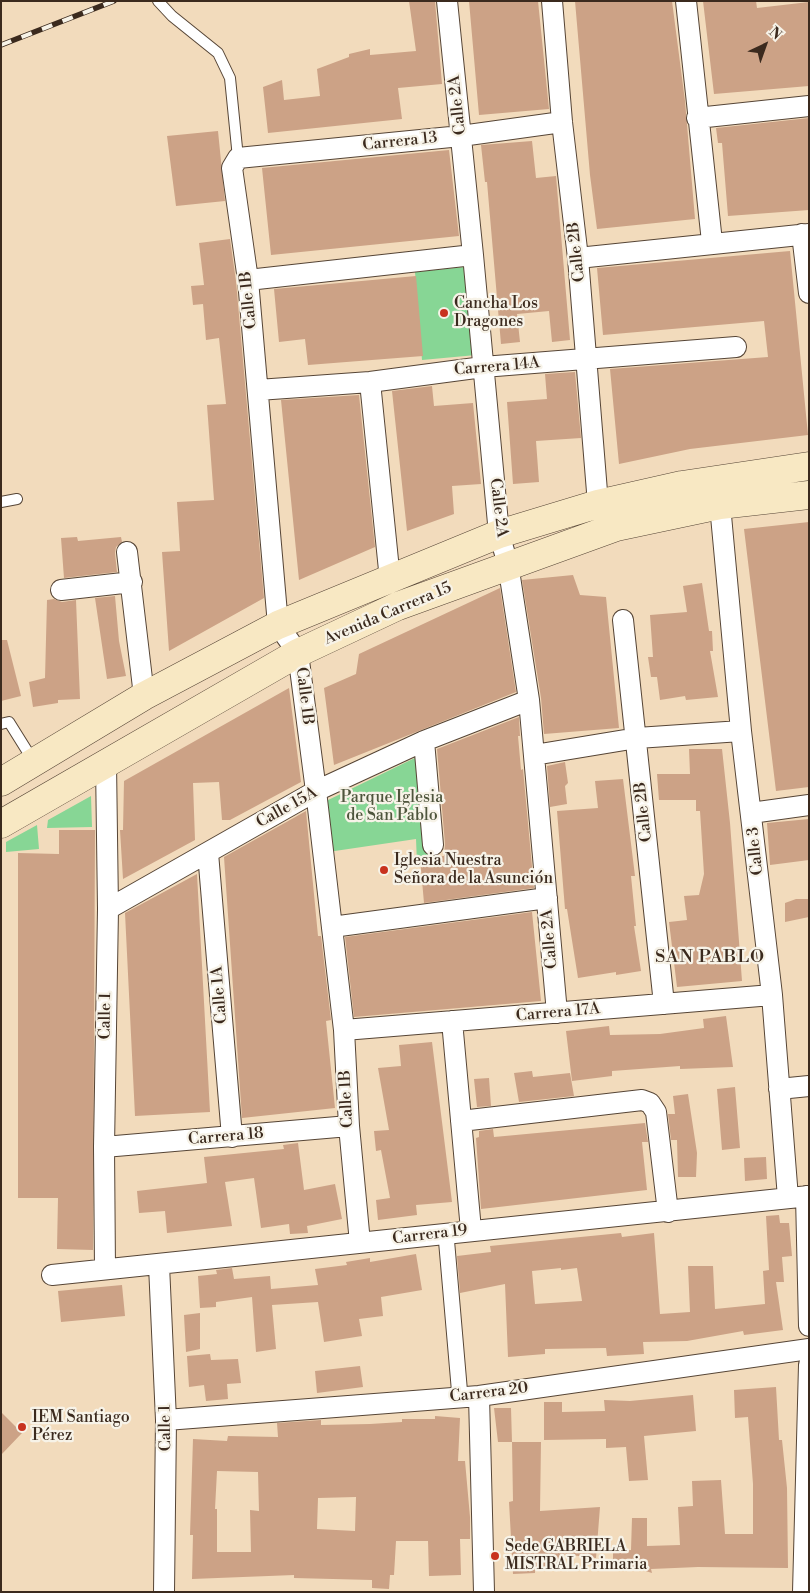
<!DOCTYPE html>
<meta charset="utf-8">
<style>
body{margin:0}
#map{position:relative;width:810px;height:1593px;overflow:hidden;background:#f2dbbc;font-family:"Libre Bodoni",serif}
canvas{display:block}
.frame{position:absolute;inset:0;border:2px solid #3b2a1e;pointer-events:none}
.north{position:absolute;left:740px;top:20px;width:50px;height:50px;-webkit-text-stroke:4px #f7f3e8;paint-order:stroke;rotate:42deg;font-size:14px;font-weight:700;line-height:20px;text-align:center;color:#3b2a1e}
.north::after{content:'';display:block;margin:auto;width:18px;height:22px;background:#3b2a1e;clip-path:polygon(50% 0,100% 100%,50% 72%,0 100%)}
</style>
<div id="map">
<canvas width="810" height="1593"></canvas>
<div class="frame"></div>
<div class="north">N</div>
</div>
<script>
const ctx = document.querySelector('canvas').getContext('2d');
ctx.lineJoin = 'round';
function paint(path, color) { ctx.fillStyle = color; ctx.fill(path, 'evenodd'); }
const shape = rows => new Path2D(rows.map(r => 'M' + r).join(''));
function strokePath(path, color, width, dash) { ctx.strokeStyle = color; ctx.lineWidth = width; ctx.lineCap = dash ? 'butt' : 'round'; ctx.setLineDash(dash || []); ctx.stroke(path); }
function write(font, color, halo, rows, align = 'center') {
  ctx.font = font + ' "Libre Bodoni",serif'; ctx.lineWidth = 4.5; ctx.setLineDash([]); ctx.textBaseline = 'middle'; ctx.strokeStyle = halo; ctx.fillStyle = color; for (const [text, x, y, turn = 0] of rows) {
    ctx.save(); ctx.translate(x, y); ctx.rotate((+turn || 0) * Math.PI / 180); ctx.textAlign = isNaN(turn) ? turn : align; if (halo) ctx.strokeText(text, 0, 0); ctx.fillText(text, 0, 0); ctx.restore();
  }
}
paint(shape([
 [464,267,476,355,422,360,415,272],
 [421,755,436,858,420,858,417,863,416,839,328,852,324,802],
 [91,796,92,827,47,828,48,820],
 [37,825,39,849,6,852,6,842]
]), '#87d695');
paint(shape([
 [409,1,435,1,442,84,398,88,402,119,268,133,263,87,282,80,284,100,320,96,317,69,349,57,349,54,370,49,370,55,416,51],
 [469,1,538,1,549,109,479,115],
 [575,1,672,1,685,101,695,219,597,229,590,175],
 [703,1,756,1,757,8,809,2,809,86,714,94],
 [809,118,809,210,728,216,722,143,718,143,716,128],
 [218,131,225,201,176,206,167,136],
 [532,141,536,178,556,176,570,340,552,342,549,311,517,314,520,342,501,344,487,182,485,182,481,145],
 [449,150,459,236,271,255,262,168],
 [230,239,236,281,264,598,169,651,162,552,180,551,177,502,214,500,207,405,226,404,219,338,206,340,203,304,193,305,191,286,204,285,199,243],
 [790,251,808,435,690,449,619,464,610,369,768,357,764,321,603,335,597,268],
 [416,276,423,356,308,365,305,339,279,342,274,289],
 [575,372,581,438,536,441,539,482,513,484,507,402,547,399,545,374],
 [432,386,434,406,473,403,481,484,452,486,454,514,407,531,392,391],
 [359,395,375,547,299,580,281,400],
 [809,522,809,787,776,791,744,529],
 [77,537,78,541,121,537,122,542,116,547,115,553,117,572,64,578,61,538],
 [573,575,580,595,606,597,619,728,544,734,541,698,522,580],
 [702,583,709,631,712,631,713,651,710,651,718,697,686,700,685,696,660,700,657,677,651,677,648,657,653,657,650,615,687,612,683,586],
 [500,588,516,692,334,765,324,688,356,674,359,654],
 [115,596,119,641,126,676,107,679,95,598],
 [54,599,62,602,76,600,80,699,58,700,58,703,33,707,29,682,45,678,47,600],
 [1,640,7,640,21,696,1,701],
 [289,688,301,782,230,820,222,820,219,782,193,783,195,840,123,879,120,830,123,830,124,781],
 [519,717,520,736,518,736,521,770,523,769,534,888,424,903,420,858,444,856,445,844,437,749],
 [689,749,722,749,730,823,742,981,677,987,669,922,687,920,684,896,699,895,704,874,700,811,696,811,696,800,659,800,657,774,690,774],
 [565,762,568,783,565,786,567,804,550,807,547,766],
 [623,779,635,876,631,876,636,926,634,926,641,971,616,975,616,972,578,978,567,909,565,909,557,811,598,808,595,781],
 [306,811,318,936,321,936,331,1020,326,1021,335,1108,242,1118,224,857],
 [809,819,809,860,770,865,767,823],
 [59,830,95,830,93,1250,57,1249,58,1198,18,1198,18,853,59,854],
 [197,874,210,1112,135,1116,125,913],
 [796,899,809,899,809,917,785,922,785,903],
 [532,912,541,1001,354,1017,345,937],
 [726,1016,733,1067,680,1069,680,1066,612,1071,612,1076,572,1081,566,1031,609,1026,610,1035,660,1034,704,1028,703,1019],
 [432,1042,452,1202,416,1205,417,1215,378,1220,376,1200,390,1198,381,1150,376,1151,374,1131,389,1130,378,1068,401,1066,399,1045],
 [532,1071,533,1077,570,1073,574,1096,519,1102,514,1073],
 [489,1078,491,1106,477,1107,474,1079],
 [735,1087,740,1148,722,1150,717,1089],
 [688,1094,697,1153,696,1177,678,1177,677,1140,671,1140,668,1114,675,1114,673,1096],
 [645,1123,648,1142,642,1142,647,1190,481,1209,476,1138,479,1137,479,1131,493,1129,494,1137],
 [298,1143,304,1190,335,1184,342,1219,307,1226,308,1233,290,1234,289,1224,261,1228,254,1178,225,1182,232,1226,167,1233,165,1211,139,1213,137,1191,207,1183,204,1157,284,1149,283,1145],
 [766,1157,767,1179,745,1181,744,1158],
 [779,1215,780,1223,789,1223,792,1256,782,1257,784,1282,776,1282,783,1330,744,1335,743,1331,687,1341,643,1342,644,1354,607,1356,606,1348,545,1349,545,1354,508,1357,505,1284,460,1293,457,1256,491,1252,490,1246,621,1233,622,1237,654,1233,660,1314,690,1312,688,1266,713,1266,715,1309,765,1304,763,1271,769,1270,766,1216],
 [561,1268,561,1270,577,1268,582,1301,535,1304,532,1271],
 [416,1254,422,1290,381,1297,383,1316,359,1319,362,1336,324,1342,318,1302,272,1305,276,1349,256,1352,252,1297,216,1302,216,1307,200,1308,198,1276,217,1274,216,1270,232,1268,234,1279,270,1276,271,1289,318,1285,315,1269,347,1265,346,1262,370,1258,370,1262],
 [122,1285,125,1316,61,1322,58,1291],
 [200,1313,200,1349,186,1352,184,1315],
 [210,1354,211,1360,238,1359,241,1383,227,1384,228,1399,206,1401,204,1385,189,1387,187,1356],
 [360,1366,363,1387,317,1393,315,1371],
 [776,1387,779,1440,782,1440,787,1488,788,1568,698,1567,651,1569,652,1573,636,1568,613,1569,613,1552,631,1550,632,1518,647,1518,647,1546,680,1545,678,1507,693,1506,692,1481,721,1480,725,1534,753,1534,753,1484,748,1417,735,1418,734,1390],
 [693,1395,696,1431,644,1436,648,1480,629,1481,626,1447,606,1448,606,1439,544,1440,544,1402,562,1402,562,1412,605,1411,604,1400,630,1401],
 [494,1408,511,1408,512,1442,498,1442],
 [1,1412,22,1433,1,1455],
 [435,1416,460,1418,458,1461,465,1461,470,1517,470,1539,460,1539,461,1575,429,1576,428,1541,396,1541,394,1575,390,1575,389,1589,372,1588,372,1580,294,1578,294,1575,192,1579,193,1535,190,1535,193,1439,227,1441,228,1436,278,1437,277,1423,321,1420,321,1425,370,1424,402,1422,402,1419,435,1419],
 [217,1471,258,1472,259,1511,250,1510,251,1552,217,1552,217,1509,215,1509],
 [356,1497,355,1531,317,1529,318,1498],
 [512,1442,541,1442,540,1511,600,1507,596,1558,562,1554,562,1571,535,1571,535,1573,513,1574,509,1502,513,1501]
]), '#cca286');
const service = shape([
 [158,1,172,16,218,53,230,78,238,158],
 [1,502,17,499],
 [1,724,9,722,34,762]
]);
const pedestrian = shape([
 [446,1235,460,1397]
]);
const minor = shape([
 [447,1,473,255,499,534,508,564,529,700,557,1013],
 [552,1,562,122,578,258,598,504],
 [686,1,712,242],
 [697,118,809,106],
 [802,234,809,293],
 [578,258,809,234],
 [248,280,473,255],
 [370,382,390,580],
 [258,390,370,382,483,367,736,347],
 [720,505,741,731,772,995,788,1198],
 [127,552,144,696],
 [61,590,132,582],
 [623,620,664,1004],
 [424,741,433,845],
 [534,755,637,738,741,731],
 [751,813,809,805],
 [208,853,232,1137],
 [108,909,316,791,424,741,529,700],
 [332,927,547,898],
 [452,1021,471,1230],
 [344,1030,772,995],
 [779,1089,809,1086],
 [461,1121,642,1100,650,1103,656,1112,668,1212],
 [104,1147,349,1126],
 [806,1196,809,1326],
 [360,1243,349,1126,344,1030,316,791,298,653,278,625,248,280,232,168,238,158,461,136,562,122],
 [159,1265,166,1420,164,1592],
 [105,1269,104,1147,108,909,106,763],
 [52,1275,809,1196],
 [479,1396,484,1592],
 [166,1420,479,1396,809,1349],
 [803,1592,809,1365]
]);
const secondary = shape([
 [1,782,144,696,278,625,499,534,598,504,682,485,809,466],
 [1,824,298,653,398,606,616,527,720,505,809,495]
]);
strokePath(service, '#564536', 12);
strokePath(pedestrian, '#564536', 17);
strokePath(minor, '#564536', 22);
strokePath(secondary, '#564536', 29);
strokePath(service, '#fff', 10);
strokePath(pedestrian, '#fff', 15);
strokePath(minor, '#fff', 20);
strokePath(secondary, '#f8e8c3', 28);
const rail = shape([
 [1,45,114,1]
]);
strokePath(rail, '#3b2a1e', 5.5);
strokePath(rail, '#f7f3e8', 4, [11]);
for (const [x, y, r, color] of [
 [444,313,5,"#c8321e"],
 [384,870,5,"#c8321e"],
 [22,1427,5,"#c8321e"],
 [495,1556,5,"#c8321e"]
]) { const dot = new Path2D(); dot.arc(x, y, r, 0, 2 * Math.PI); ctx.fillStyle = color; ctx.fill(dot); strokePath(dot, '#f7f3e8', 2); }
write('16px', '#3b2a1e', '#f7f3e8', [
 ["Calle 2A",458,105,-96],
 ["Carrera 13",400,142,-6],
 ["Calle 2B",577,252,-96],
 ["Calle 1B",249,300,-96],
 ["Carrera 14A",497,367,-5],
 ["Calle 2A",498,508,83],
 ["Avenida Carrera 15",388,614,-23],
 ["Calle 1B",304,696,83],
 ["Calle 15A",287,808,-29],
 ["Calle 2B",644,812,-96],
 ["Calle 3",756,851,-96],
 ["Calle 2A",550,939,-95],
 ["Calle 1A",220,995,-95],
 ["Carrera 17A",558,1013,-5],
 ["Calle 1",106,1016,-89],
 ["Calle 1B",347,1099,-93],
 ["Carrera 18",226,1137,-5],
 ["Carrera 19",430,1235,-7],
 ["Carrera 20",489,1393,-7],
 ["Calle 1",166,1428,-91]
]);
write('16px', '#3b2a1e', '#f7f3e8', [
 ["Cancha Los",454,304],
 ["Dragones",454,322],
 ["Iglesia Nuestra",394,861],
 ["Señora de la Asunción",394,879],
 ["IEM Santiago",32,1418],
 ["Pérez",32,1436],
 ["Sede GABRIELA",505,1547],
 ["MISTRAL Primaria",505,1565]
], 'left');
write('16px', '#4e553c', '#f7f3e8', [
 ["Parque Iglesia",392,798],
 ["de San Pablo",392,816]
]);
ctx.letterSpacing = '1px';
write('18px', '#3b2a1e', '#f7f3e8', [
 ["SAN PABLO",710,958]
]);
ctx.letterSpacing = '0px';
</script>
